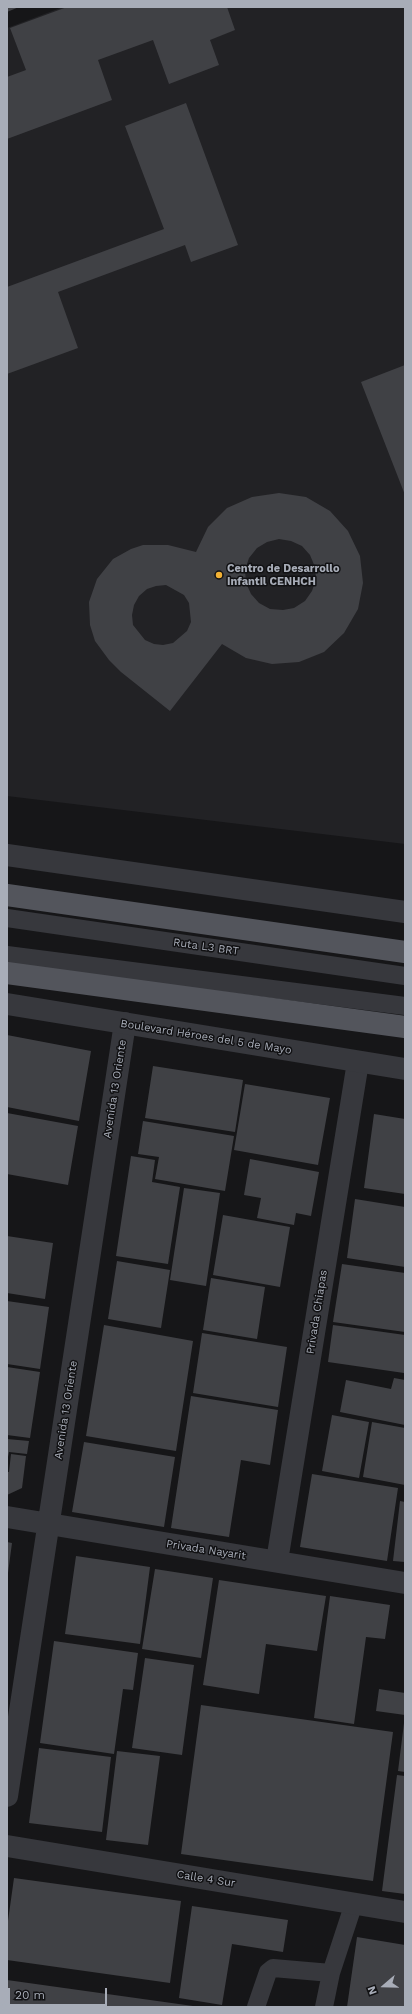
<!DOCTYPE html>
<meta charset="utf-8">
<style>
body{margin:0}
#map{position:relative;width:412px;height:2014px;overflow:hidden;background:#161618;font-family:"Work Sans",sans-serif}
canvas{display:block}
.frame{position:absolute;inset:0;border:8px solid #a8adb8;pointer-events:none}
.north{position:absolute;left:364px;top:1966px;width:40px;height:40px;-webkit-text-stroke:3px #111113;paint-order:stroke;rotate:250deg;font-size:11px;font-weight:700;line-height:16px;text-align:center;color:#a8adb8}
.north::after{content:'';display:block;margin:auto;width:14px;height:18px;background:#a8adb8;clip-path:polygon(50% 0,100% 100%,50% 72%,0 100%)}
.scale{position:absolute;left:8px;top:1988px;width:99px;height:18px;box-sizing:border-box;border:2px solid #a8adb8;border-top:0;padding-left:5px;font-size:12px;line-height:14px;white-space:nowrap;color:#a8adb8;-webkit-text-stroke:3px #111113;paint-order:stroke}
</style>
<div id="map">
<canvas width="412" height="2014"></canvas>
<div class="frame"></div>
<div class="north">N</div>
<div class="scale">20 m</div>
</div>
<script>
const ctx = document.querySelector('canvas').getContext('2d');
ctx.lineJoin = 'round';
function paint(path, color) { ctx.fillStyle = color; ctx.fill(path, 'evenodd'); }
const shape = rows => new Path2D(rows.map(r => 'M' + r).join(''));
function strokePath(path, color, width, dash) { ctx.strokeStyle = color; ctx.lineWidth = width; ctx.lineCap = dash ? 'butt' : 'round'; ctx.setLineDash(dash || []); ctx.stroke(path); }
function write(font, color, halo, rows, align = 'center') {
  ctx.font = font + ' "Work Sans",sans-serif'; ctx.lineWidth = 3; ctx.setLineDash([]); ctx.textBaseline = 'middle'; ctx.strokeStyle = halo; ctx.fillStyle = color; for (const [text, x, y, turn = 0] of rows) {
    ctx.save(); ctx.translate(x, y); ctx.rotate((+turn || 0) * Math.PI / 180); ctx.textAlign = isNaN(turn) ? turn : align; if (halo) ctx.strokeText(text, 0, 0); ctx.fillText(text, 0, 0); ctx.restore();
  }
}
paint(shape([
 [63,7,405,7,405,844,7,796,7,28]
]), '#222225');
paint(shape([
 [7,7,19,7,7,12],
 [67,7,227,7,235,30,210,40,219,65,169,84,153,40,98,60,112,100,7,139,7,77,26,70,10,28],
 [186,103,238,245,191,262,185,245,58,292,78,348,7,374,7,287,164,229,125,126],
 [405,365,405,495,361,382],
 [279,493,306,497,330,511,348,531,360,556,363,583,358,609,344,633,324,652,299,662,272,664,246,658,222,644,170,711,121,672,109,660,95,641,90,625,89,602,97,579,113,559,131,549,143,545,168,545,196,552,208,527,227,508,252,497],
 [279,539,291,541,302,546,310,555,315,567,316,579,312,591,305,601,294,608,283,610,270,609,259,603,251,594,246,583,245,570,249,558,257,548,267,542],
 [166,585,184,595,189,603,191,622,187,631,173,643,163,645,154,644,145,640,133,625,132,615,134,605,139,596,147,589,156,586],
 [7,1035,91,1051,79,1121,7,1107],
 [153,1066,243,1080,235,1132,145,1118],
 [245,1084,330,1098,318,1165,234,1150],
 [7,1113,78,1126,68,1185,7,1174],
 [374,1114,405,1119,405,1194,364,1188],
 [143,1121,234,1136,225,1191,155,1179,159,1157,138,1154],
 [131,1156,155,1160,152,1182,180,1187,168,1264,116,1256],
 [250,1159,319,1172,311,1216,296,1213,294,1225,257,1218,261,1198,244,1195],
 [184,1188,220,1193,206,1286,170,1280],
 [355,1199,405,1207,405,1267,347,1258],
 [223,1215,290,1227,280,1287,213,1275],
 [7,1236,53,1243,45,1299,7,1293],
 [117,1261,170,1270,161,1328,108,1319],
 [342,1264,405,1273,405,1332,333,1322],
 [211,1278,265,1287,257,1339,203,1330],
 [7,1301,49,1307,40,1369,7,1364],
 [104,1325,193,1341,176,1451,86,1436],
 [333,1325,405,1335,404,1373,328,1362],
 [202,1333,287,1347,278,1407,193,1393],
 [7,1367,40,1372,30,1438,7,1435],
 [394,1378,405,1380,405,1425,340,1412,346,1380,391,1389],
 [191,1396,278,1410,270,1465,241,1460,229,1537,171,1528],
 [332,1415,369,1422,359,1478,322,1471],
 [372,1422,405,1428,405,1485,363,1477],
 [7,1439,29,1441,27,1454,9,1452,7,1462],
 [84,1442,175,1457,164,1527,72,1512],
 [11,1454,26,1456,22,1488,7,1495,7,1472,9,1472],
 [312,1474,398,1488,387,1561,300,1547],
 [400,1501,405,1502,405,1562,393,1561],
 [7,1542,12,1543,8,1573,7,1573],
 [76,1556,150,1567,140,1644,65,1634],
 [155,1569,213,1578,201,1658,142,1649],
 [219,1580,326,1596,317,1651,266,1644,259,1694,203,1685],
 [330,1596,390,1605,385,1639,366,1637,354,1724,314,1718],
 [54,1641,138,1653,133,1690,123,1689,114,1754,40,1743],
 [145,1658,194,1665,182,1755,132,1748],
 [379,1689,405,1693,405,1715,376,1711],
 [201,1705,393,1732,373,1881,181,1854],
 [404,1723,405,1723,405,1772,398,1771],
 [39,1748,111,1757,102,1832,29,1823],
 [117,1751,160,1756,148,1845,106,1840],
 [397,1775,405,1776,405,1894,382,1891],
 [14,1878,181,1901,170,1983,7,1960,7,1928],
 [192,1906,288,1920,283,1952,232,1944,222,2005,179,1998],
 [357,1937,405,1945,405,2007,347,2007],
 [7,1980,193,2006,193,2007,7,2007]
]), '#404145');
strokePath(shape([
 [7,918,405,976],
 [7,955,405,1006],
 [256,2007,268,1972,273,1968,331,1973],
 [324,2007,331,1973,354,1903]
]), '#37383d', 18);
strokePath(shape([
 [7,1517,405,1583],
 [277,1561,358,1062],
 [7,1796,125,1023],
 [7,1846,405,1912]
]), '#37383d', 22);
strokePath(shape([
 [7,855,405,912],
 [7,1004,405,1069]
]), '#37383d', 22);
strokePath(shape([
 [7,895,405,952],
 [7,973,405,1027]
]), '#53555c', 22);
for (const [x, y, r, color] of [
 [219,575,4,"#f2b134"]
]) { const dot = new Path2D(); dot.arc(x, y, r, 0, 2 * Math.PI); ctx.fillStyle = color; ctx.fill(dot); strokePath(dot, '#111113', 1.5); }
write('bold 11px', '#a8adb8', '#111113', [
 ["Centro de Desarrollo",227,569],
 ["Infantil CENHCH",227,582]
], 'left');
write('11px', '#a8adb8', '#111113', [
 ["Ruta L3 BRT",206,947,8],
 ["Boulevard Héroes del 5 de Mayo",206,1037,9],
 ["Avenida 13 Oriente",115,1089,-81],
 ["Privada Chiapas",317,1312,-81],
 ["Avenida 13 Oriente",66,1410,-81],
 ["Privada Nayarit",206,1550,9],
 ["Calle 4 Sur",206,1879,9]
]);
</script>
